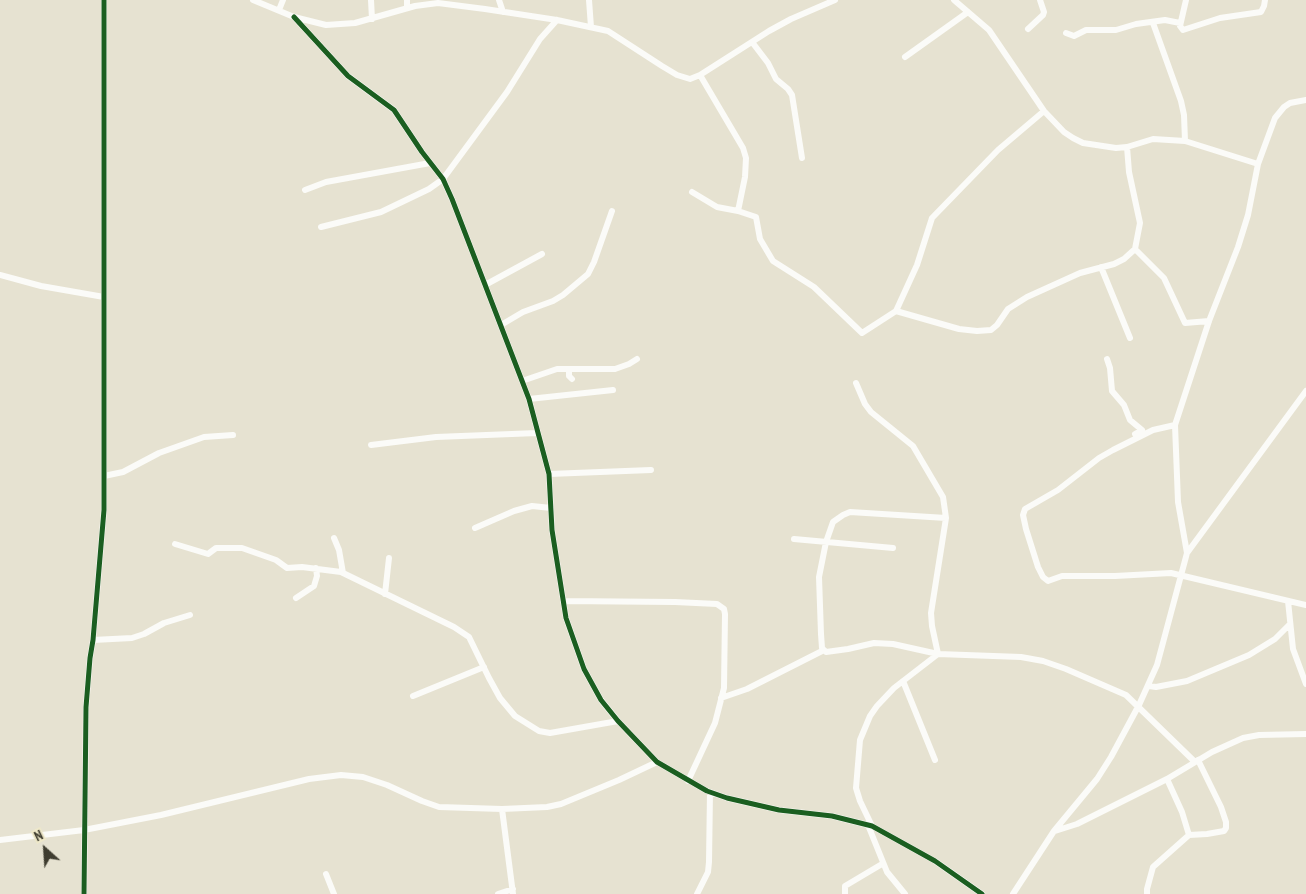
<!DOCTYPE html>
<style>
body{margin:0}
#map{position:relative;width:1306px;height:894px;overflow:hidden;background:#e6e2d1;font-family:"PT Sans Narrow",sans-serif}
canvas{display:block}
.north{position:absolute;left:20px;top:824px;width:50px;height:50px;-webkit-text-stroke:4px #eee8c9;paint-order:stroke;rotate:334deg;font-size:14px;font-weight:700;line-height:20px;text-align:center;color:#3f3d30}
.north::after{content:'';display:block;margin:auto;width:18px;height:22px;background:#3f3d30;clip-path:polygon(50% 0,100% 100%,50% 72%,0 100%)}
</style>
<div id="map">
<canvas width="1306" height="894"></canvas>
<div class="north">N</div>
</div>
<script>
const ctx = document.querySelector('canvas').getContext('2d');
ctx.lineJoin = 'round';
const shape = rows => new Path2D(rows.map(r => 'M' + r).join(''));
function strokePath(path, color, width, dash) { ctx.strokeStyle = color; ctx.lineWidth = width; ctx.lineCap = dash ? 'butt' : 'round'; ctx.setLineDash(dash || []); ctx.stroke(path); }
strokePath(shape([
 [253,0,294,17,326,25,355,23,415,6,438,3,485,9,557,20,608,31,662,66,677,75,690,79,700,75,769,31,791,19,835,0],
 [371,0,372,19],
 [499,0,503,12],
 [589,0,591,27],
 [954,0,989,30,1044,111,1064,132,1073,138,1083,143,1116,148,1127,147,1153,139,1185,141,1258,164,1248,215,1238,247,1209,321,1175,425,1178,502,1187,553],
 [1186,0,1180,26,1183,30,1220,18,1261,12,1264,6,1265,0],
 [407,8,407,0],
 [279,10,283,0],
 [294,17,348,76,394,110,422,152,443,179,452,199,529,399,549,474,552,530,566,618,584,669,601,700,618,721,657,762,707,791,727,798,779,810,832,816,872,826,935,861,982,894],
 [1153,23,1181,101,1184,115,1185,141],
 [1028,29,1043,15,1044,12,1040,0],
 [1066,33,1074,36,1086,30,1116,30,1136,24,1165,20,1180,23],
 [752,42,768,63,776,79,788,89,792,95,802,158],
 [905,57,968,12],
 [700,75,743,148,746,158,745,177,738,211],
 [1258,164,1275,118,1284,107,1290,103,1306,100],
 [305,190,326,182,430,163],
 [692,192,717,207,738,211,756,217,760,239,773,261,814,287,862,333,896,311,917,265,932,218,998,150,1044,111],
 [321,227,381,212,429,189,443,179,507,92,540,39,557,20],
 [1135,249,1164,278,1185,323,1209,321],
 [1101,267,1130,338],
 [0,275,41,286,104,297],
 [485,285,542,254],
 [896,311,959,329,977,331,991,330,997,325,1008,309,1027,297,1080,273,1114,264,1124,259,1135,249,1140,223,1129,172,1127,147],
 [501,325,523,312,553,301,563,295,588,274,594,262,612,211],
 [1107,359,1110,368,1112,391,1124,405,1130,420,1142,430,1135,434],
 [569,369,569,376,572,379],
 [522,381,557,369,615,369,629,364,637,359],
 [856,383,865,404,871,412,913,446,943,497,946,518,931,613,932,626,938,654,894,688,877,706,870,716,860,740,856,788,860,801,872,826],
 [529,399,613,390],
 [1175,425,1153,430,1113,450,1099,458,1058,490,1025,509,1023,515,1026,529,1038,567,1043,577,1048,581,1062,576,1115,576,1171,573,1306,605],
 [371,445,436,437,537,433],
 [549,474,651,470],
 [104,476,123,472,159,453,204,437,233,435],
 [475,528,514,511,532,506,551,508],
 [334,538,339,550,343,573],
 [794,539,893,548],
 [175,544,208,554,216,548,242,548,276,560,287,568,302,567,341,572,454,627,469,637,489,678,500,698,515,716,539,731,550,733,618,721],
 [385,594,389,558],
 [296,598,314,586,317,576,316,568],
 [563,601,675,602,717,604,724,609,725,614,724,688,715,723,688,781],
 [1288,601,1293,649,1306,684],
 [93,640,132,638,144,634,164,623,190,615],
 [824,650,822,648,821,634,819,577,826,542,833,522,843,515,850,512,946,518],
 [903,681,935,760],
 [1149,686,1156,687,1187,681,1249,655,1275,639,1290,624],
 [413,696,484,667],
 [721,698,747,689,824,650,826,652,848,649,874,643,893,644,938,654,1021,657,1043,661,1066,669,1126,695,1195,762],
 [1167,779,1182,812,1189,835,1207,834,1224,831,1226,828,1226,822,1221,807,1198,760],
 [502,809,513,894],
 [868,825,887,872,905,894],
 [1055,831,1077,824,1167,779,1212,752,1243,738,1259,735,1306,734],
 [0,840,84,830,161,815,309,779,341,775,363,777,387,785,422,801,439,807,502,809,547,807,561,804,619,780,657,762],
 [326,874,334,894],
 [84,894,86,707,90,658,93,640,104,510,104,0],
 [498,894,513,889],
 [697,894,708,872,709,862,710,792],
 [845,894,845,886,882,864],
 [1013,894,1054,831,1097,779,1111,757,1139,705,1157,665,1187,553,1306,391],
 [1147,894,1147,889,1153,867,1189,835]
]), '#fbfbf8', 6);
strokePath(shape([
 [294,17,348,76,394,110,422,152,443,179,452,199,529,399,549,474,552,530,566,618,584,669,601,700,618,721,657,762,707,791,727,798,779,810,832,816,872,826,935,861,982,894],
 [84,894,86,707,90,658,93,640,104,510,104,0]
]), '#1b5e20', 5);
</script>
